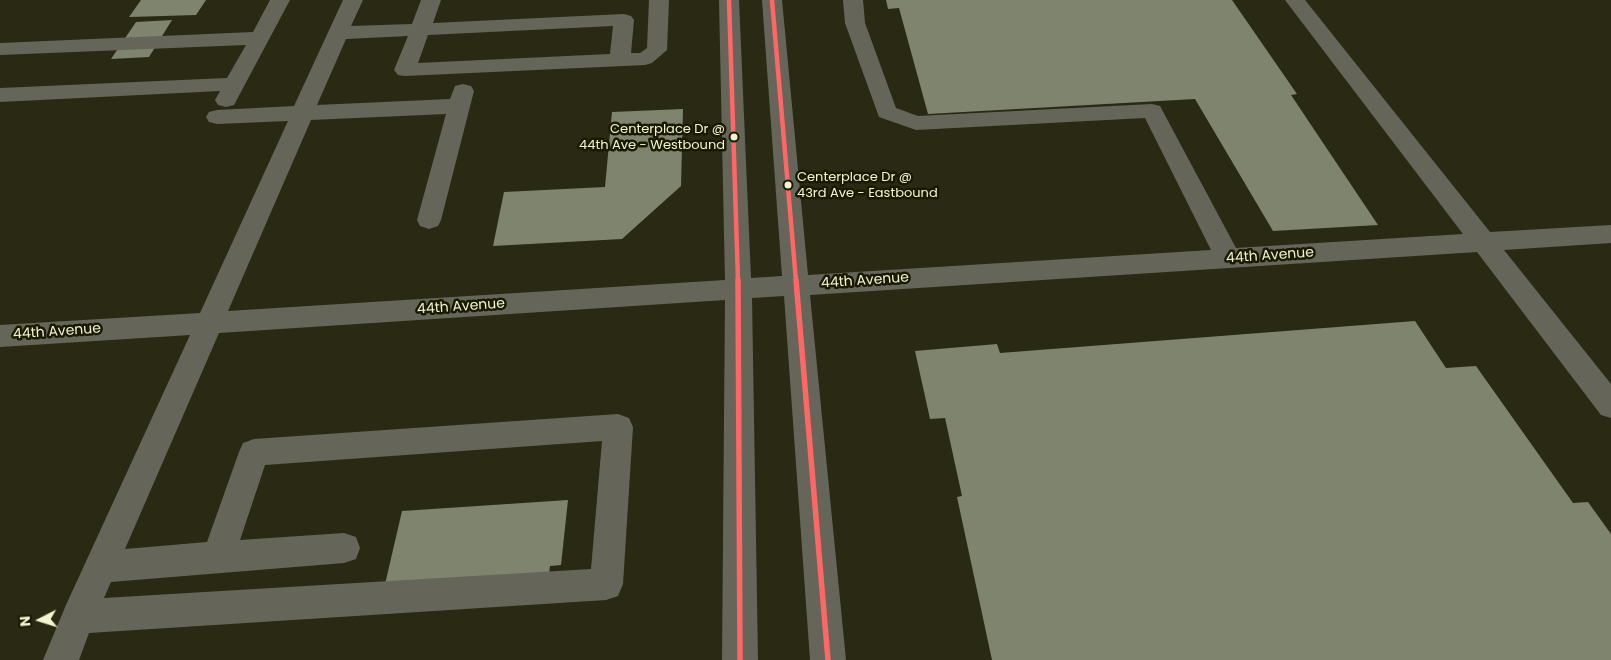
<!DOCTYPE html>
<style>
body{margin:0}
#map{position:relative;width:1611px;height:660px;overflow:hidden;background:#2a2a14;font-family:Poppins,sans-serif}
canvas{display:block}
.north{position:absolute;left:15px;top:595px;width:50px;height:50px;-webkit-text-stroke:4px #191a00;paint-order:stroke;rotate:265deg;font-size:14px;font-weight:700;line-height:20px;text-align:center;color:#f2f4d0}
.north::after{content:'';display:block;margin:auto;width:18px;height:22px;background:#f2f4d0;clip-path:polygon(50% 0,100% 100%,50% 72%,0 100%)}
</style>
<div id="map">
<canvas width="1611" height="660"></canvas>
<div class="north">N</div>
</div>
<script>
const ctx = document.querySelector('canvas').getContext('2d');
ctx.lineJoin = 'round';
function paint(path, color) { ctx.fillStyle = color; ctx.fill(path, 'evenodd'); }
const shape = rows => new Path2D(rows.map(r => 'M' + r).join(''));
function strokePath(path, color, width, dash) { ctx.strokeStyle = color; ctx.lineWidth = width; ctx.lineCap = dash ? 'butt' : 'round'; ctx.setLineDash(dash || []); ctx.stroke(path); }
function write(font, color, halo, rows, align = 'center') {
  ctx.font = font + ' Poppins,sans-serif'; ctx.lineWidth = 5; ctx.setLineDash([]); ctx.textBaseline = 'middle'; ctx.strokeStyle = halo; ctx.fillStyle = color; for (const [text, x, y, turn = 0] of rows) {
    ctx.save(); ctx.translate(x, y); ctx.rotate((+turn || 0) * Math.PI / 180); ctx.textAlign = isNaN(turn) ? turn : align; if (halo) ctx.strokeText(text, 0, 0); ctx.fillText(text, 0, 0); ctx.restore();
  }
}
paint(shape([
 [141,0,206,0,196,15,129,17],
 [886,0,1232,0,1297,94,1291,95,1378,225,1273,231,1195,99,928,114,899,8,888,9],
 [172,20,149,57,111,59,136,22],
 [683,109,681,186,622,239,493,246,504,192,605,187,612,112],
 [1415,321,1446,368,1476,366,1573,503,1588,502,1611,534,1611,660,992,660,957,497,962,496,945,418,930,419,915,351,997,344,1000,353],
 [568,500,561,565,550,566,548,581,383,593,402,511]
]), '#7e846d');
paint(shape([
 [270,0,290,0,234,105,226,107,218,105,215,100,220,91,0,102,0,88,227,78,246,45,0,55,0,43,253,32,270,0],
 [343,0,363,0,351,26,412,24,421,0,441,0,433,23,624,14,631,16,634,20,631,53,640,53,647,48,649,0,669,0,667,50,652,63,645,65,405,76,398,75,394,70,408,36,346,39,317,105,450,99,455,86,463,84,471,86,474,91,441,220,438,226,429,229,420,226,417,220,446,114,311,120,228,311,725,280,719,0,739,0,751,278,782,276,762,0,782,0,808,275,1211,250,1145,118,916,130,879,117,845,23,843,0,863,0,865,23,896,108,918,116,1152,104,1160,106,1236,248,1463,234,1285,0,1305,0,1490,232,1611,225,1611,243,1504,250,1611,384,1611,418,1601,415,1477,252,810,295,846,660,810,660,784,296,752,298,758,660,722,660,725,300,219,333,125,549,207,542,239,452,243,443,254,439,618,414,629,418,633,427,623,584,618,596,606,600,89,633,79,660,43,660,66,605,190,335,0,347,0,325,200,313,288,121,217,124,209,122,206,117,209,112,217,110,294,106,343,0],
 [613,26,610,54,418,63,428,35,613,26],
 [602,441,591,569,104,598,111,582,344,563,356,559,360,548,356,537,344,533,240,540,265,465,602,441]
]), '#656659');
strokePath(shape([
 [729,0,738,281],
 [772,0,796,281]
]), '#f66', 4.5);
strokePath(shape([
 [738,280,740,660],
 [796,280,828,660]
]), '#f66', 5.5);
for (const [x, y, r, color] of [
 [734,137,4.5,"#f2f4d0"],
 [788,185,4.5,"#f2f4d0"]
]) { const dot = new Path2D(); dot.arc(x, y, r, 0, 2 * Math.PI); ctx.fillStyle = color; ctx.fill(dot); strokePath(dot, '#191a00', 2); }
write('13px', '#f2f4d0', '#191a00', [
 ["Centerplace Dr @",725,130],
 ["44th Ave - Westbound",725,146],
 ["Centerplace Dr @",797,178,"left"],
 ["43rd Ave - Eastbound",797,194,"left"]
], 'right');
write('14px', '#f2f4d0', '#191a00', [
 ["44th Avenue",1270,256,-4],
 ["44th Avenue",865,281,-4],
 ["44th Avenue",461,307,-4],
 ["44th Avenue",57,332,-4]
]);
</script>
